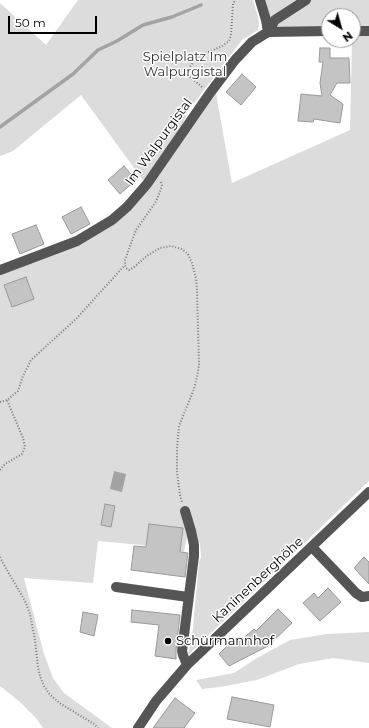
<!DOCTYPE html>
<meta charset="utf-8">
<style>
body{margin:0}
#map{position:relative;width:369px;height:728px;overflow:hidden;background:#fff;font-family:Montserrat,sans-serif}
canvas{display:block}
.north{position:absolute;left:321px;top:8px;width:40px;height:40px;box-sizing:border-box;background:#fff;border:1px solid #999;border-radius:50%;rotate:143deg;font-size:11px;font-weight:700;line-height:16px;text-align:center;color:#000}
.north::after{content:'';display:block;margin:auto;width:14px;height:18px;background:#000;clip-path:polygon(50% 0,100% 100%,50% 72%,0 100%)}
.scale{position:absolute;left:8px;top:16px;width:89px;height:18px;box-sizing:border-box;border:2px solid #000;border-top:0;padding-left:5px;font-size:12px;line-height:14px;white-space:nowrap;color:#000;-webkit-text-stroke:3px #fff;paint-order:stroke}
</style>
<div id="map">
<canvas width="369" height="728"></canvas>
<div class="north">N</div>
<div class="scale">50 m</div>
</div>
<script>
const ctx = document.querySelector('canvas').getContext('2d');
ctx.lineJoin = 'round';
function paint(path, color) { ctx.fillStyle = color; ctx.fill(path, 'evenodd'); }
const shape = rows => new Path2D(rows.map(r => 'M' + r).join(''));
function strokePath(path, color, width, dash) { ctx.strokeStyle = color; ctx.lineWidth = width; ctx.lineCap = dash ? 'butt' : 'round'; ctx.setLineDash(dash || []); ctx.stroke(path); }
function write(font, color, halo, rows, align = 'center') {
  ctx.font = font + ' Montserrat,sans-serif'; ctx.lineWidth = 3; ctx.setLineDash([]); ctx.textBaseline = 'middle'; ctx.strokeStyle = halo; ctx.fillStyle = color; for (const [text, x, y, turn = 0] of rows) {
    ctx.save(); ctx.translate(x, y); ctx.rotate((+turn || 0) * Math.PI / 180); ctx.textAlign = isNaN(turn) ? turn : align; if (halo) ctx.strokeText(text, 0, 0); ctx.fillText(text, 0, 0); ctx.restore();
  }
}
paint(shape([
 [78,0,253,0,258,17,259,24,258,30,242,40,188,111,177,139,145,183,81,95,13,151,0,156,0,3,46,45],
 [261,0,369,0,369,30,353,30,353,16,329,16,329,30,268,31],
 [353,34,369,34,369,481,188,655,193,629,195,604,199,562,201,557,200,543,196,541,189,528,184,552,142,545,98,541,93,583,24,578,44,654,53,678,64,693,112,728,43,728,36,718,20,702,0,686,0,272,113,221,215,88,232,183,350,130,352,40,353,40],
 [369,632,369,663,333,658,299,664,257,680,220,687,202,689,196,680,234,673,257,658,290,640,327,634]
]), '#dcdcdc');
paint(shape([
 [114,471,126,474,122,492,110,489]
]), '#a3a3a3');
strokePath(shape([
 [0,127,73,74,98,50,117,41,143,25,172,17,201,5]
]), '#a3a3a3', 3.5);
const building = shape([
 [320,48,330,48,330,58,349,58,350,83,337,83,330,95,343,104,340,123,314,119,313,122,298,121,301,94,322,96,320,83,323,62,319,62,320,48],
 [242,74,256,87,241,105,226,92,242,74],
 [124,166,136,180,120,194,108,180,124,166],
 [81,207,90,224,71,234,62,217,81,207],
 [36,225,44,244,20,254,12,234,36,225],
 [26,277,34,299,12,307,4,285,26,277],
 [105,504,115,506,111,527,101,525,105,504],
 [149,524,183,528,180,552,188,553,185,577,131,570,134,546,146,547,149,524],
 [364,557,369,562,369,584,354,568,364,557],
 [328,588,341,602,320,621,303,603,314,593,318,598,328,588],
 [278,609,292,623,268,646,229,666,219,654,234,639,238,643,254,629,256,631,278,609],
 [132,610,180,615,176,650,176,659,155,656,159,625,131,622,132,610],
 [83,612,98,615,94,636,80,632,83,612],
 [232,697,274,705,270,727,227,719,232,697],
 [175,698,195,713,184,728,153,728,175,698]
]);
paint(building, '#c4c4c4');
strokePath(building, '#999', 1);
strokePath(shape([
 [202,87,190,77,188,73,189,68,196,58,202,55,222,46,229,41,231,35,233,4,235,0],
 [161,182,162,185,160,192,155,203,136,230,125,260,125,265,126,268,129,270,133,268,148,255,160,248,171,246,182,249,188,254,192,263,196,278,197,290,199,365,197,377,194,389,179,426,177,449,177,472,180,495,182,502],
 [0,402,7,400],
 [0,470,5,464,22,454,25,447,23,438,7,400,18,391,23,376,31,360,76,319,125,265],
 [0,557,4,565,25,601,30,614,35,640,38,667,40,676,44,686,50,695,61,704,94,724,98,728]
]), '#777', 2, [1, 2]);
strokePath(shape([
 [260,0,266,20,268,32],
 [353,31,369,31],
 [268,32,275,20,306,0],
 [0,270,77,241,112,220,127,207,147,184,210,93,235,60,252,42,268,32,329,31],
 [185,511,191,531,194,545,194,556,182,651,183,655,187,665],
 [312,547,356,593,362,597,369,596],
 [116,587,188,597],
 [138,728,156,701,187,665,369,492]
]), '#555', 10);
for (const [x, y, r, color] of [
 [168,641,4,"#000"]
]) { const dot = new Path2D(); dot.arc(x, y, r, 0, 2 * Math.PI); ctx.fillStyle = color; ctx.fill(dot); strokePath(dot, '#fff', 1.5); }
write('13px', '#333', '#fff', [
 ["Spielplatz Im",185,57],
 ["Walpurgistal",185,72]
]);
write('13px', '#000', '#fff', [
 ["Im Walpurgistal",159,142,-54],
 ["Kaninenberghöhe",258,580,-43]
]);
write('13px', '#000', '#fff', [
 ["Schürmannhof",176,641]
], 'left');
</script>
